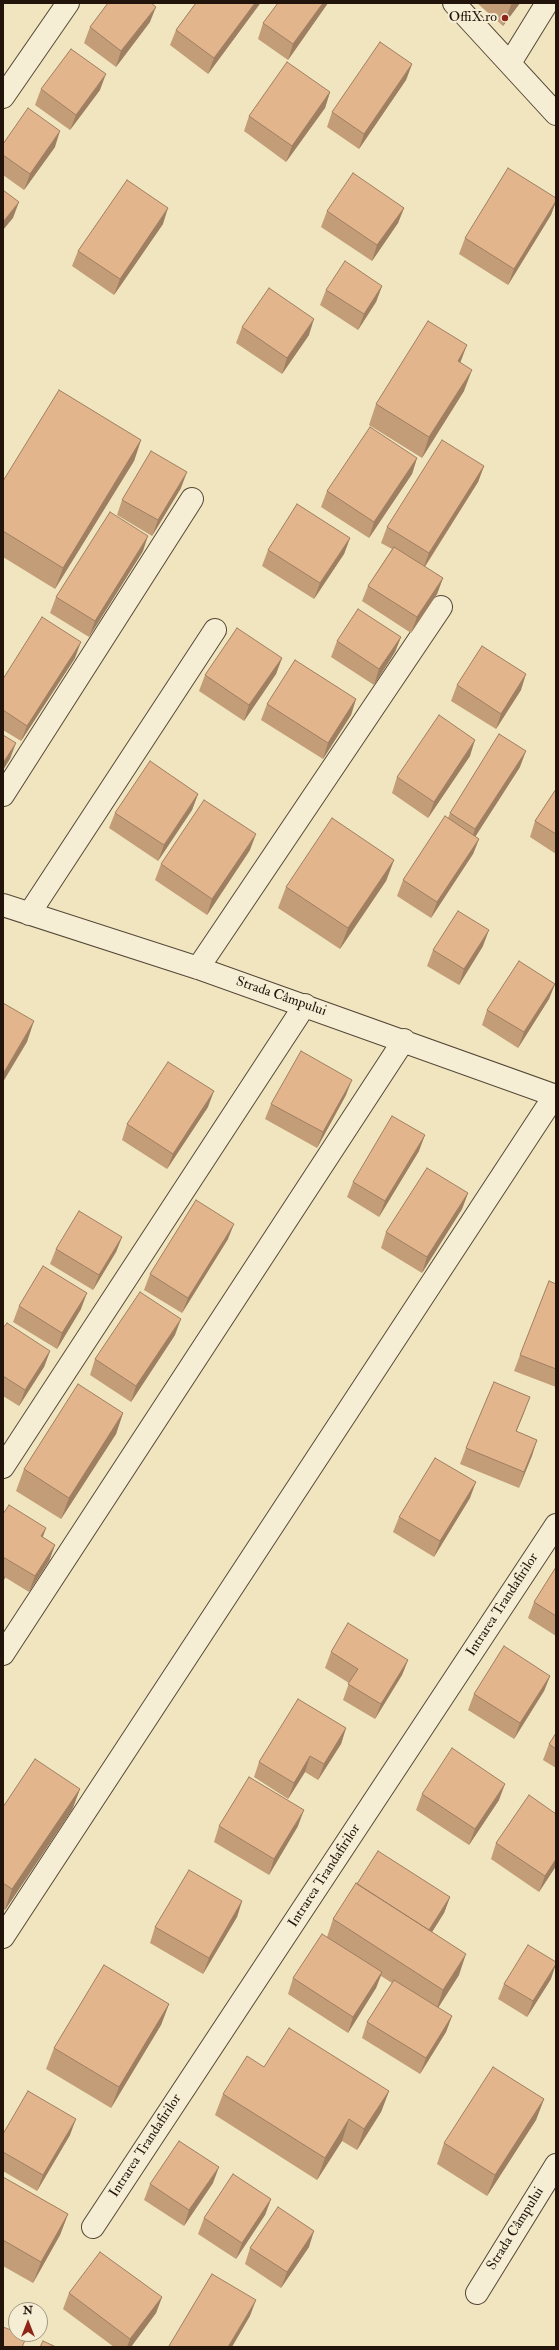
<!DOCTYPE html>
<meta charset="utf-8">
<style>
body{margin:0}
#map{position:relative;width:559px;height:2350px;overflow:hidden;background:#f0e5be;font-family:"IM FELL Double Pica",serif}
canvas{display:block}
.frame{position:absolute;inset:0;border:4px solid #22140b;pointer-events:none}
.north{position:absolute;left:8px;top:2302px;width:40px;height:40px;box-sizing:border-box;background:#f5eed5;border:1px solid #a19784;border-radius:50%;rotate:0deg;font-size:11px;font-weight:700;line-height:16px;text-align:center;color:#22140b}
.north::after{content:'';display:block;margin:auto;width:14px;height:18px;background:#8f2418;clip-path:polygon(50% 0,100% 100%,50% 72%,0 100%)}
</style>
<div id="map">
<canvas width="559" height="2350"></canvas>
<div class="frame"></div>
<div class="north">N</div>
</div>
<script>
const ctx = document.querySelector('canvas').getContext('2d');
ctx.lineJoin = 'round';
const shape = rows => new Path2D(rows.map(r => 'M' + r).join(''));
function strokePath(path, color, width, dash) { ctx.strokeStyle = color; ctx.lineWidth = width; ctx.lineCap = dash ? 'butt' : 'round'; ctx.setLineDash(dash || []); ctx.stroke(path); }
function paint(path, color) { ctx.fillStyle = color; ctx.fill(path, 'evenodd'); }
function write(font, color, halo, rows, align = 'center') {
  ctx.font = font + ' "IM FELL Double Pica",serif'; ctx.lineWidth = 4; ctx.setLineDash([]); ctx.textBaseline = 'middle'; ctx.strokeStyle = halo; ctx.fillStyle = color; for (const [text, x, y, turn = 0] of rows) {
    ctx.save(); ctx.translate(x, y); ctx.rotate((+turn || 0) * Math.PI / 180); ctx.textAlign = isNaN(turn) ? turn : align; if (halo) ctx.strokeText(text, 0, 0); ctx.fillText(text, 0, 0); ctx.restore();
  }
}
const minor = shape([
 [454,3,556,114],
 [510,63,547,3],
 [3,97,68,3],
 [3,795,192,499],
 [3,905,198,968,556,1096],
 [29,914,215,630],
 [198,968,441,607],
 [3,1467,305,1005],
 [3,1654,404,1040],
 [3,1937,555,1095],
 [93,2227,556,1525],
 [477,2293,556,2165]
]);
strokePath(minor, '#564838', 24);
strokePath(minor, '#f5eed5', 22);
paint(shape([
 [196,3,260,3,259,5,208,74,170,45,176,30],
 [328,3,288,60,258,39,263,23],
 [477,3,520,3,503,26],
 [150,22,116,67,84,43,90,27],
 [412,64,406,80,359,149,327,127,332,112],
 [41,89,100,90,70,130,35,105],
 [330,92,325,108,286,162,244,131,249,116],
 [3,144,55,147,24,190,3,175],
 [556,198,556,202,551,215,508,285,459,254,465,238],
 [404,208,398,223,372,261,321,227,327,211],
 [163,224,114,295,72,266,78,251],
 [382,286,376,302,358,330,320,305,326,290],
 [242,327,309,335,282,374,236,343],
 [461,363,464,391,422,458,369,425,376,404],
 [141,440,134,461,55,589,3,557,3,481],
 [417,458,412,474,369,538,321,507,327,491],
 [484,466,478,482,425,567,443,578,437,594,411,633,362,601,368,586,392,549,381,543,387,527],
 [181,488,152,536,117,515,122,500],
 [350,538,344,554,314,599,262,566,268,550],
 [143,551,89,637,50,613,56,597],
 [401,637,395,652,374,685,331,657,337,641],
 [75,658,21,741,3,730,3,679],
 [282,658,276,674,244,721,199,691,205,675],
 [457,685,521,690,496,729,451,701],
 [356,699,351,715,323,759,261,720,267,704],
 [470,756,428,818,392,793,397,777],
 [520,767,475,836,479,839,473,854,431,918,397,896,403,880,448,818,450,813],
 [556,789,556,854,530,837,535,821],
 [198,794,192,810,158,861,109,828,115,813],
 [250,850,207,915,155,880,161,864],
 [394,860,386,881,340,949,278,908,286,887],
 [483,946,459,985,427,966,433,950],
 [555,984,549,999,518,1048,482,1025,487,1010],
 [346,1095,317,1148,265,1119,271,1104],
 [208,1107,167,1169,122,1140,127,1124],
 [419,1151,379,1217,347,1197,353,1182],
 [468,1193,462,1209,422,1273,381,1248,386,1232],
 [122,1237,116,1252,93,1290,50,1264,56,1249],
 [228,1239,182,1313,144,1290,150,1274],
 [556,1284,556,1387,514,1371,520,1355],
 [19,1306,81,1309,57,1349,13,1322],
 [3,1328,50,1351,44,1367,19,1406,3,1396],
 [175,1335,131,1402,90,1375,95,1359],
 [123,1413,116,1434,61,1519,16,1491,24,1469],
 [524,1413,516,1431,537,1440,519,1488,460,1464,466,1448],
 [470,1498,434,1557,393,1532,399,1517],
 [3,1514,46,1528,43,1537,55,1545,49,1561,29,1592,3,1576],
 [556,1567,556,1636,528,1618,534,1602],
 [331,1652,408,1660,402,1675,375,1719,343,1700,349,1683,325,1668],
 [550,1676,544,1691,514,1739,468,1710,474,1694],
 [346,1728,341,1744,318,1780,305,1772,288,1799,254,1777,259,1762],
 [556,1733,556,1768,543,1760,549,1744],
 [80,1789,72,1810,5,1910,3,1909,3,1807],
 [422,1794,499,1800,469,1845,416,1810],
 [219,1826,298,1826,269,1875,214,1842],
 [496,1843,556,1866,539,1892,491,1859],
 [357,1884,450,1897,444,1913,432,1932,459,1975,438,2008,452,2016,446,2032,420,2074,362,2038,367,2022,392,1983,381,1976,376,1988,348,2033,288,1994,293,1978,327,1937,333,1919],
 [242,1901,237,1917,203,1974,150,1943,155,1927],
 [551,1979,527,2017,498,1999,504,1984],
 [169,2004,161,2025,111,2108,46,2069,54,2048],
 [264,2067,389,2091,381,2112,357,2150,342,2141,317,2180,215,2115,223,2094],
 [544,2099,536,2120,487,2196,437,2164,444,2143],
 [3,2134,70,2135,37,2191,3,2171],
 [3,2177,68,2214,60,2235,33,2283,3,2266],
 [213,2183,184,2226,144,2200,150,2184],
 [271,2199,265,2215,236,2259,198,2234,204,2218],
 [309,2247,281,2288,245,2264,250,2248],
 [69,2293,162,2297,156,2313,131,2347,114,2347,63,2309]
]), '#c39c78');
paint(shape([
 [255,3,260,3,259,5,208,74,214,58],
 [323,3,328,3,288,60,293,44],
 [512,3,520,3,503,26,511,5],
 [156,7,150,22,116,67,121,51],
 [412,64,406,80,359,149,364,134],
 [106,74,100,90,70,130,76,115],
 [330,92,325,108,286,162,292,146],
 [60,131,55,147,24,190,30,174],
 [556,201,551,215,508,285,514,269],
 [19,202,13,218,3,230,3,222],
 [168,208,163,224,114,295,120,279],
 [404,208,398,223,372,261,377,245],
 [382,286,376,302,358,330,364,314],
 [314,319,309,335,282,374,287,358],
 [467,345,459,366,458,361],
 [472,370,464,391,422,458,429,437],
 [141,440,134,461,55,589,63,568],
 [417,458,412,474,369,538,374,522],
 [484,466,478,482,423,569,429,553],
 [187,472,181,488,152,536,158,520],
 [148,536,143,551,89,637,95,621],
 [350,538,344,554,314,599,320,583],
 [443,578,437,594,411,633,417,617],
 [401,637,395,652,374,685,379,669],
 [81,642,75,658,21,741,27,726],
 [282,658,276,674,244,721,249,705],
 [526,674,521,690,496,729,501,714],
 [356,699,351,715,323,759,328,743],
 [475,740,470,756,428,818,434,802],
 [16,743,10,759,3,770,3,763],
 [526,751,520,767,470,845,475,829],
 [198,794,192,810,158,861,164,845],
 [256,834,250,850,207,915,212,899],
 [479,839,473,854,431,918,437,902],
 [394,860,386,881,340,949,348,928],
 [489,930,483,946,459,985,464,969],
 [555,984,549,999,518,1048,524,1032],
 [34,1021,27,1042,3,1082,3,1074],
 [352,1080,346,1095,317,1148,323,1132],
 [214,1091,208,1107,167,1169,173,1154],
 [425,1135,419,1151,379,1217,385,1201],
 [468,1193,462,1209,422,1273,427,1257],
 [234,1224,228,1239,182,1313,188,1298],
 [122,1237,116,1252,93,1290,99,1275],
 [87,1293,81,1309,57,1349,62,1333],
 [181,1319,175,1335,131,1402,136,1386],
 [50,1351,44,1367,19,1406,25,1390],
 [530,1397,524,1413,510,1447,516,1431],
 [123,1413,116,1434,61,1519,69,1498],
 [537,1440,532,1456,519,1488,524,1472],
 [476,1482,470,1498,434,1557,440,1541],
 [46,1528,40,1543,41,1536],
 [55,1545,49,1561,29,1592,35,1576],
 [408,1660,402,1675,375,1719,381,1704],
 [550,1676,544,1691,514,1739,520,1723],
 [346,1728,341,1744,318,1780,324,1764],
 [310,1756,305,1772,288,1799,294,1783],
 [505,1784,499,1800,469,1845,475,1829],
 [80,1789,72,1810,5,1910,12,1889],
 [304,1810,298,1826,269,1875,274,1859],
 [556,1859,556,1866,539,1892,545,1876],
 [450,1897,444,1913,420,1951,426,1935],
 [242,1901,237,1917,203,1974,209,1958],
 [466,1954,459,1975,436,2011,443,1990],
 [556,1964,551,1979,527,2017,533,2001],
 [382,1972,376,1988,348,2033,353,2017],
 [169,2004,161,2025,111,2108,119,2087],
 [452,2016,446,2032,420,2074,426,2058],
 [389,2091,381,2112,357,2150,364,2129],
 [544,2099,536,2120,487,2196,495,2175],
 [76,2119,70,2135,37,2191,43,2175],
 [349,2119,342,2141,317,2180,325,2158],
 [219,2167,213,2183,184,2226,189,2210],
 [271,2199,265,2215,236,2259,242,2243],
 [68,2214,60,2235,33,2283,41,2262],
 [314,2231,309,2247,281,2288,287,2272],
 [162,2297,156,2313,131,2347,127,2347,130,2339],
 [256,2300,250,2316,232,2347,228,2347]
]), '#9f7f62');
const building = shape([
 [108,3,151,3,156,7,121,51,90,27,108,3],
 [196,3,255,3,214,58,176,30,196,3],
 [278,3,323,3,293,44,263,23,278,3],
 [380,42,412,64,364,134,332,112,380,42],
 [71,49,106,74,76,115,41,89,71,49],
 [287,62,330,92,292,146,249,116,287,62],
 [28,108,60,131,30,174,3,155,3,144,28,108],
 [508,168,556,198,556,201,514,269,465,238,508,168],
 [353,173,404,208,377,245,327,211,353,173],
 [127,180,168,208,120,279,78,251,127,180],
 [3,190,19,202,3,222,3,190],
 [345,261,382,286,364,314,326,290,345,261],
 [269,288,314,319,287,358,242,327,269,288],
 [428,321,467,345,458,361,472,370,429,437,376,404,428,321],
 [59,390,141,440,63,568,3,531,3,481,59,390],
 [370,427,417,458,374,522,327,491,370,427],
 [442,440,484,466,429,553,387,527,442,440],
 [151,451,187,472,158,520,122,500,151,451],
 [297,504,350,538,320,583,268,550,297,504],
 [110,512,148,536,95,621,56,597,110,512],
 [394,547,443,578,417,617,368,586,394,547],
 [358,609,401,637,379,669,337,641,358,609],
 [42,617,81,642,27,726,3,710,3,679,42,617],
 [237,628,282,658,249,705,205,675,237,628],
 [482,646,526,674,501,714,457,685,482,646],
 [295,660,356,699,328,743,267,704,295,660],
 [439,715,475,740,434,802,397,777,439,715],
 [499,734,526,751,475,829,450,813,499,734],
 [3,735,16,743,3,763,3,735],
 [150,761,198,794,164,845,115,813,150,761],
 [556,789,556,834,535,821,556,789],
 [204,800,256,834,212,899,161,864,204,800],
 [445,816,479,839,437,902,403,880,445,816],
 [332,818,394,860,348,928,286,887,332,818],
 [458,911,489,930,464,969,433,950,458,911],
 [519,961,555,984,524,1032,487,1010,519,961],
 [3,1003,34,1021,3,1074,3,1003],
 [301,1051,352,1080,323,1132,271,1104,301,1051],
 [168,1062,214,1091,173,1154,127,1124,168,1062],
 [392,1116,425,1135,385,1201,353,1182,392,1116],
 [427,1168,468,1193,427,1257,386,1232,427,1168],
 [196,1200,234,1224,188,1298,150,1274,196,1200],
 [79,1211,122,1237,99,1275,56,1249,79,1211],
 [43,1266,87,1293,62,1333,19,1306,43,1266],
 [549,1281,556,1284,556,1369,520,1355,549,1281],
 [140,1292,181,1319,136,1386,95,1359,140,1292],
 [7,1323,50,1351,25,1390,3,1376,3,1328,7,1323],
 [494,1382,530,1397,516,1431,537,1440,524,1472,466,1448,494,1382],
 [78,1384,123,1413,69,1498,24,1469,78,1384],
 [435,1458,476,1482,440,1541,399,1517,435,1458],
 [9,1505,46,1528,41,1536,55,1545,35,1576,3,1557,3,1514,9,1505],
 [556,1567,556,1616,534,1602,556,1567],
 [3,1576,5,1577,3,1581,3,1576],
 [348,1623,408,1660,381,1704,348,1684,358,1669,331,1652,348,1623],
 [504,1646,550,1676,520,1723,474,1694,504,1646],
 [298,1699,346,1728,324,1764,310,1756,294,1783,259,1762,298,1699],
 [556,1733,556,1749,549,1744,556,1733],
 [452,1748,505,1784,475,1829,422,1794,452,1748],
 [35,1759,80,1789,12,1889,3,1883,3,1807,35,1759],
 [249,1777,304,1810,274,1859,219,1826,249,1777],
 [529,1795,556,1814,556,1859,545,1876,496,1843,529,1795],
 [378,1851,450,1897,429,1930,357,1884,378,1851],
 [189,1870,242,1901,209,1958,155,1927,189,1870],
 [356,1883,466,1954,443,1990,333,1919,356,1883],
 [322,1934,382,1972,353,2017,293,1978,322,1934],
 [528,1945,556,1962,556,1964,533,2001,504,1984,528,1945],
 [104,1965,169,2004,119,2087,54,2048,104,1965],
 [394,1980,452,2016,426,2058,367,2022,394,1980],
 [289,2028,389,2091,364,2129,349,2119,325,2158,223,2094,247,2056,264,2067,289,2028],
 [493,2067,544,2099,495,2175,444,2143,493,2067],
 [28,2091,76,2119,43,2175,3,2152,3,2134,28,2091],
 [179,2141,219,2167,189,2210,150,2184,179,2141],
 [233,2174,271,2199,242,2243,204,2218,233,2174],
 [3,2177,68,2214,41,2262,3,2240,3,2177],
 [278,2207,314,2231,287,2272,250,2248,278,2207],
 [100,2252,162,2297,130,2339,69,2293,100,2252],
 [212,2274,256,2300,228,2347,171,2347,169,2346,212,2274],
 [3,2327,16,2332,16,2334,21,2334,27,2336,22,2347,3,2347,3,2327],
 [43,2341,56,2347,40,2347,43,2341]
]);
paint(building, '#e3b58c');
strokePath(building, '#9f7f62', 1);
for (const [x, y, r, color] of [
 [505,18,4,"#8f2418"]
]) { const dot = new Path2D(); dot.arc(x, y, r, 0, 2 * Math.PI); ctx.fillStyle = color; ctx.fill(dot); strokePath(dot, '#f5eed5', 1.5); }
write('14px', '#22140b', '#f5eed5', [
 ["OffiX.ro",497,18]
], 'right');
write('14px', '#22140b', '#f5eed5', [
 ["Strada Câmpului",281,997,19],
 ["Intrarea Trandafirilor",503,1605,-57],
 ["Intrarea Trandafirilor",325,1876,-57],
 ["Intrarea Trandafirilor",146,2146,-57],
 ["Strada Câmpului",516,2229,-58]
]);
</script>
